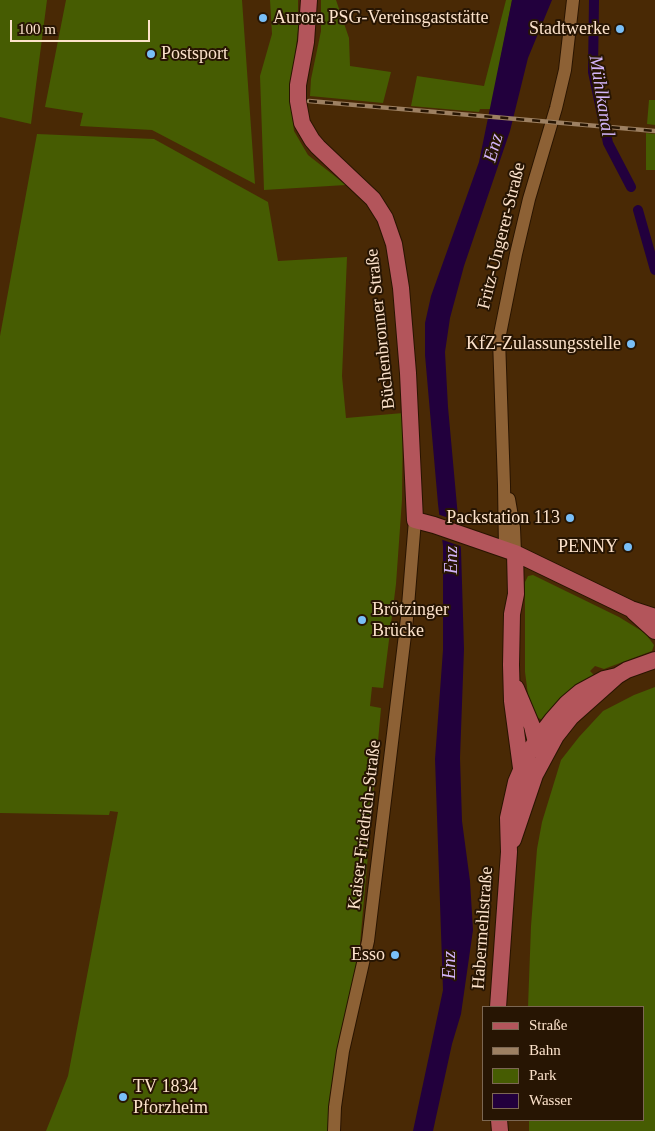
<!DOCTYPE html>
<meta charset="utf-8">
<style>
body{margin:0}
#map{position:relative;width:655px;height:1131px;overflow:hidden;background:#492905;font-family:"Times New Roman",serif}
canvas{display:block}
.legend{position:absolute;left:482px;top:1006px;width:162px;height:115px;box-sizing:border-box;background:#271503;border:1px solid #7c6753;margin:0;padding:6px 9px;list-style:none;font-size:15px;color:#fce2cb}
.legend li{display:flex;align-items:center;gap:10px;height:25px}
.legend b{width:25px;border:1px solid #7c6753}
.scale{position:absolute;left:10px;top:20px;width:140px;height:22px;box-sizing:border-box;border:2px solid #fce2cb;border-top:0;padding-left:6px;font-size:15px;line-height:18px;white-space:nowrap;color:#fce2cb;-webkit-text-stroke:4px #271503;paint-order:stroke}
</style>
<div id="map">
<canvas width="655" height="1131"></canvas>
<ul class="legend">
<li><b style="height:6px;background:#b3555b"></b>Straße</li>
<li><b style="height:6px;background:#9d8062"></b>Bahn</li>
<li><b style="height:14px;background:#465c02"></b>Park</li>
<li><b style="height:14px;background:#22003d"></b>Wasser</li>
</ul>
<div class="scale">100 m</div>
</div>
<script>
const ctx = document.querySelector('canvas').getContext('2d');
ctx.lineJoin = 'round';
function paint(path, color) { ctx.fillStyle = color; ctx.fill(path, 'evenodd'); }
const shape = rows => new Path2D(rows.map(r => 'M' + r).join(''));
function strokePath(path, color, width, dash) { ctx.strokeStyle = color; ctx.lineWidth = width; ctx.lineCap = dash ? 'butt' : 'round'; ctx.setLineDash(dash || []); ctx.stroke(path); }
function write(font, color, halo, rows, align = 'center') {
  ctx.font = font + ' "Times New Roman",serif'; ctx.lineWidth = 4; ctx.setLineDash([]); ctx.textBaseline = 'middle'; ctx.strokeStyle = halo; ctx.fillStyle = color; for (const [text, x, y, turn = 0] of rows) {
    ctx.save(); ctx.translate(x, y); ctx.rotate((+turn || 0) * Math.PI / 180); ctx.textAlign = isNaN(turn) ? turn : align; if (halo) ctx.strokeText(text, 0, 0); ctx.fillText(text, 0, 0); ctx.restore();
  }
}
paint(shape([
 [0,0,47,0,31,124,0,117],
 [66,0,242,0,255,184,152,130,80,126,83,113,45,107],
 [270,0,298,0,298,30,290,97,294,131,308,155,346,185,264,190,260,76,272,34],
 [321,0,336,0,349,38,350,66,391,72,383,103,310,96,311,79,321,31],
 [506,0,512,0,491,109,480,109,479,112,411,106,417,76,484,86],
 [649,100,655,100,655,125,647,124],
 [646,133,655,134,655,170,646,170],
 [37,134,154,139,268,202,278,261,347,257,342,376,346,418,403,413,402,500,396,584,383,688,372,687,370,706,381,708,358,967,334,1131,46,1131,68,1076,118,812,110,811,109,815,0,813,0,336],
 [533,575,619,617,645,633,654,645,652,651,604,669,595,666,590,671,595,676,542,720,537,717,528,695,525,672,525,582,528,576],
 [655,687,655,1131,529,1131,529,1120,644,1120,644,1007,528,1007,531,926,537,849,542,822,561,760,579,737,603,711,634,695]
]), '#465c02');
paint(shape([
 [512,0,552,0,528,58,510,131,464,266,450,318,445,352,448,407,461,550,464,649,460,758,462,821,470,881,473,930,461,1014,452,1044,433,1131,413,1131,443,990,435,759,443,650,443,546,438,504,425,355,425,323,431,296,479,162]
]), '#22003d');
paint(shape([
 [437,514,461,522,463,547,440,539]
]), '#492905');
strokePath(shape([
 [594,0,593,72,608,143,631,187],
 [638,210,655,270]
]), '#22003d', 10);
const minor = shape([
 [509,499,514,528,515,553],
 [505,550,504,485,499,339,516,254,529,199,556,108,565,70,573,0],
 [334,1131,335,1107,343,1051,368,941,407,618,415,520]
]);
const major = shape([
 [309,0,306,42,298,85,298,101,302,123,312,140,318,147,373,199,385,218,394,244,401,288,408,373,415,520,434,525,515,553,631,609,655,617],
 [515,553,516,594,512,614,511,665,512,701,521,768],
 [634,612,655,631],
 [516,688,532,726,537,747],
 [513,840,535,775,556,736,571,717,617,676,627,670,655,660],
 [498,1007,509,852,508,818,516,782,528,754,536,741,552,720,567,703,580,692,604,679,617,676],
 [499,1120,500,1131]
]);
strokePath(minor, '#291400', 14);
strokePath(major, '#291400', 18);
strokePath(minor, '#8d6135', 12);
strokePath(major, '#b3555b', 16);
const rail = shape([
 [309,101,655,131]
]);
strokePath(rail, '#9d8062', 4.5);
strokePath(rail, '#271503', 2.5, [8]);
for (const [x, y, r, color] of [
 [263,18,5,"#79bff8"],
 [620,29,5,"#79bff8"],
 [151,54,5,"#79bff8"],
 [631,344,5,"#79bff8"],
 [570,518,5,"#79bff8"],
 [628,547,5,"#79bff8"],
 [362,620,5,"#79bff8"],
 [395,955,5,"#79bff8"],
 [123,1097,5,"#79bff8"]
]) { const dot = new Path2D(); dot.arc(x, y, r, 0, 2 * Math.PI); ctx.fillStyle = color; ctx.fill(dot); strokePath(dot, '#271503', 2); }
write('18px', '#fce2cb', '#271503', [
 ["Aurora PSG-Vereinsgaststätte",273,18,"left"],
 ["Stadtwerke",610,29],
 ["Postsport",161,54,"left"],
 ["KfZ-Zulassungsstelle",621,344],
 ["Packstation 113",560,518],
 ["PENNY",618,547],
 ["Brötzinger",372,610,"left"],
 ["Brücke",372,631,"left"],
 ["Esso",385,955],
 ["TV 1834",133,1087,"left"],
 ["Pforzheim",133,1108,"left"]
], 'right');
write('18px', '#fce2cb', '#271503', [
 ["Fritz-Ungerer-Straße",502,236,-76],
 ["Büchenbronner Straße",381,329,-96],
 ["Kaiser-Friedrich-Straße",365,825,-83],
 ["Habermehlstraße",483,928,-86]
]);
write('italic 19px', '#d3b5fa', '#271503', [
 ["Mühlkanal",601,96,81],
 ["Enz",494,148,-74],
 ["Enz",452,560,-90],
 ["Enz",450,965,-90]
]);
</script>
